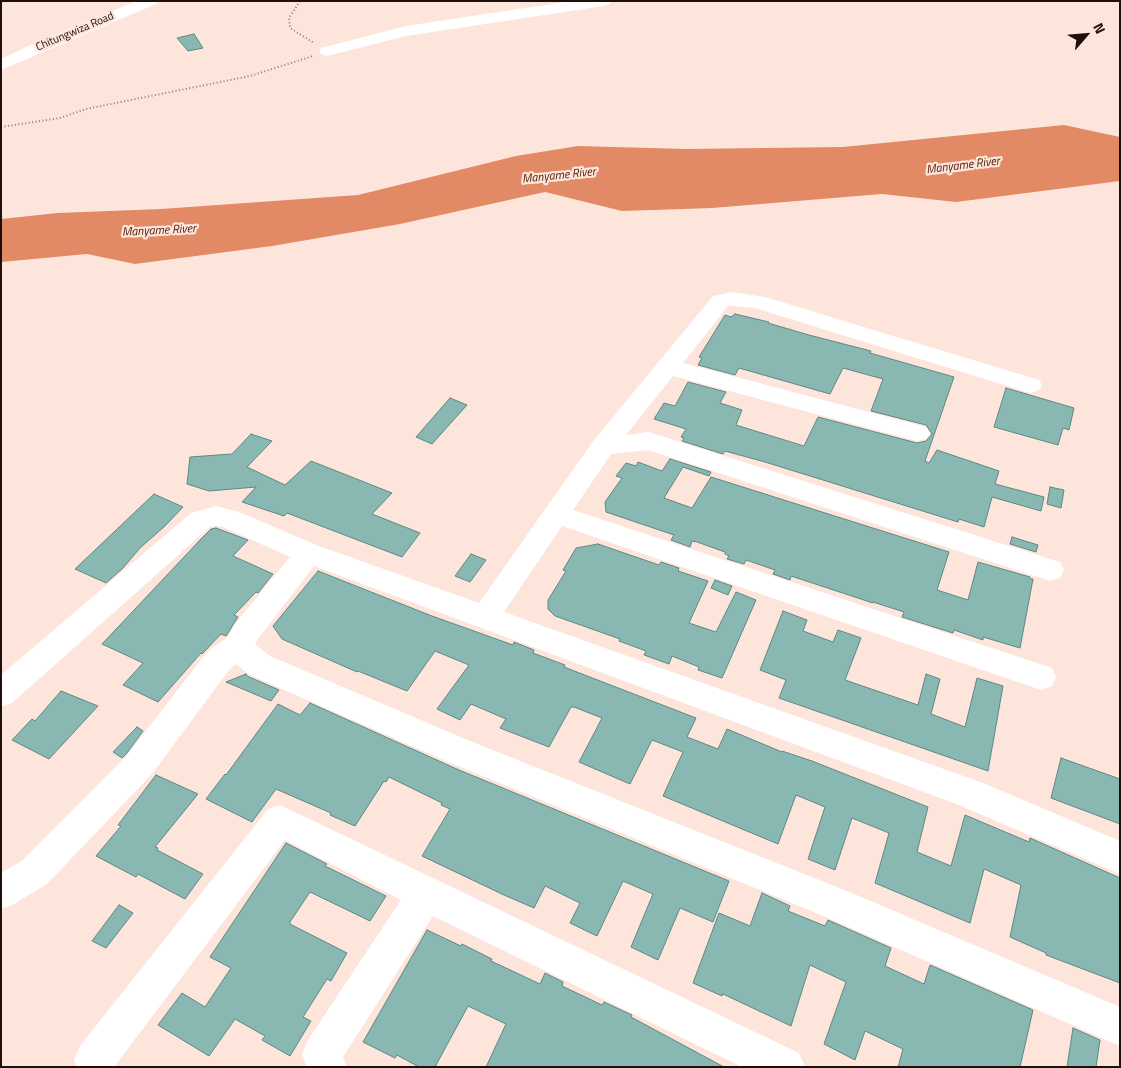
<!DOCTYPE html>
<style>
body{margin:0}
#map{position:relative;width:1121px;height:1068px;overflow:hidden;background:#fee5db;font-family:"Titillium Web",sans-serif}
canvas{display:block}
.frame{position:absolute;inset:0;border:2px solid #1d100a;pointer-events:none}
.north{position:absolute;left:1061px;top:10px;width:50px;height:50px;-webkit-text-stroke:4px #fee5db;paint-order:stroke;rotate:63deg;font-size:14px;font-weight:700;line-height:20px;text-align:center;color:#1d100a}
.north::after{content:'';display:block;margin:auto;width:18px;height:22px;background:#1d100a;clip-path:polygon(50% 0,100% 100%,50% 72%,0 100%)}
</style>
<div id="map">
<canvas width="1121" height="1068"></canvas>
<div class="frame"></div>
<div class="north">N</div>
</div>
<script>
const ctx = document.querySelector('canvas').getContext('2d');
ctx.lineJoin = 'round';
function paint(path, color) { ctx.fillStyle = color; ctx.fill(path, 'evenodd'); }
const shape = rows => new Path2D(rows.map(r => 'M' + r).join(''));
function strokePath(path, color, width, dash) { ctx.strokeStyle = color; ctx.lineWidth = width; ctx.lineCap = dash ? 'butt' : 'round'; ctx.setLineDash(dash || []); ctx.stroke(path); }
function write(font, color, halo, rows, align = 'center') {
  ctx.font = font + ' "Titillium Web",sans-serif'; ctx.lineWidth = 4.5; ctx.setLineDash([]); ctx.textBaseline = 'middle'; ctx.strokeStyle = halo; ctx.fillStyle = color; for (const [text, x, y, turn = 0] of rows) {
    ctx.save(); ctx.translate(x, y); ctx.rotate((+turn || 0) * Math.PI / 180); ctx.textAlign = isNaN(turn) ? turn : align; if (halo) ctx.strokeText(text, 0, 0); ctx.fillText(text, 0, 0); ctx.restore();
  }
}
paint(shape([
 [1064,125,1120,137,1120,181,956,202,882,194,712,208,622,211,545,192,400,224,272,246,135,264,87,254,1,262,1,219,58,213,161,209,358,195,516,156,578,146,685,149,843,147]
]), '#e28a66');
const building = shape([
 [194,34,203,48,188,51,177,38,194,34],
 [735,314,769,322,768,323,809,335,871,351,870,353,954,377,925,461,929,463,937,450,999,471,995,484,1044,497,1041,511,992,497,984,527,959,519,958,522,765,462,725,451,723,454,682,441,684,438,681,437,686,429,654,419,664,403,675,406,688,382,726,392,720,403,742,410,736,425,804,446,818,417,917,443,926,441,932,434,926,425,871,411,883,379,843,368,830,394,739,368,735,375,698,365,702,358,699,357,725,315,731,317,735,314],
 [1006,388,1074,408,1069,430,1063,428,1058,445,994,427,1006,388],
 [450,398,467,405,432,444,416,437,450,398],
 [251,434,272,441,247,467,285,485,311,461,392,493,372,514,420,533,402,557,287,513,284,516,242,502,256,487,209,491,187,484,190,457,232,454,251,434],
 [670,459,711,472,709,476,683,467,664,498,692,508,711,477,949,552,937,590,968,600,978,562,1030,577,1030,579,1033,579,1020,648,983,637,983,640,954,630,953,633,902,617,904,612,873,602,873,603,791,576,790,580,773,574,775,570,746,560,744,564,727,559,729,556,725,554,725,552,697,542,692,541,690,547,671,540,674,535,606,512,605,502,622,478,616,476,626,463,636,466,638,462,662,471,670,459],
 [1050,487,1064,490,1061,508,1047,504,1050,487],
 [154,494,183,507,165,526,140,548,123,568,106,583,75,569,154,494],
 [216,528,248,540,233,556,273,574,258,593,256,592,234,615,238,617,226,636,221,634,202,654,201,653,158,702,123,685,143,663,102,644,201,539,211,529,216,528],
 [1012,537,1038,545,1036,552,1010,544,1012,537],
 [598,544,659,565,661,562,679,568,678,571,708,581,689,623,716,632,736,592,756,600,722,678,698,670,699,667,672,656,669,664,644,655,646,651,619,641,620,639,555,616,548,609,548,600,566,571,563,570,576,548,598,544],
 [471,554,486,560,470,582,455,576,471,554],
 [318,571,432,616,513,645,514,642,534,650,533,653,565,665,564,667,696,718,687,737,718,749,727,729,782,752,782,751,812,761,928,807,917,852,951,866,965,815,1029,842,1030,838,1120,878,1120,983,1046,955,1046,953,1010,937,1021,885,984,869,970,923,875,883,889,833,852,818,835,870,808,859,825,807,796,795,778,844,663,796,683,752,652,740,630,784,579,762,602,718,574,707,571,707,549,747,500,728,506,719,471,704,460,720,437,709,469,665,435,651,407,691,358,671,357,672,282,639,273,626,318,571],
 [715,580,732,586,728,595,711,588,715,580],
 [783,611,807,620,803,631,833,642,838,630,861,638,845,680,918,705,926,674,940,679,931,714,965,727,977,678,1003,686,988,771,779,698,786,680,760,670,783,611],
 [246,674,247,676,279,690,271,701,226,682,246,674],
 [61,691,98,706,49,759,12,740,32,719,35,721,61,691],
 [310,703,459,770,729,881,713,922,680,908,658,960,631,947,653,894,623,881,597,936,570,923,580,903,545,886,534,908,504,895,422,856,450,809,441,805,442,803,389,777,386,782,384,781,355,826,330,815,331,813,276,789,252,822,206,799,225,774,226,775,278,704,300,715,310,703],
 [137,727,143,731,127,753,122,758,113,752,137,727],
 [1061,758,1120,779,1120,824,1051,798,1061,758],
 [156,775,198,794,155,847,158,848,157,850,203,874,185,899,138,874,136,877,96,856,121,826,118,825,156,775],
 [286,843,327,864,325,866,386,896,370,921,310,892,290,922,290,924,347,953,331,981,327,979,303,1017,311,1021,290,1056,262,1040,265,1036,235,1019,209,1056,158,1025,182,993,205,1007,231,968,210,957,286,843],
 [762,893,790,906,788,911,825,926,828,920,891,948,885,966,924,984,930,965,1033,1010,1020,1067,898,1067,903,1049,865,1031,855,1060,824,1044,846,982,810,965,791,1026,723,994,722,996,693,983,719,913,750,926,762,893],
 [119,905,133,913,106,948,92,941,119,905],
 [427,930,461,946,462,944,492,959,491,961,540,984,545,973,563,982,562,986,602,1005,604,1002,632,1015,631,1017,724,1067,486,1067,506,1024,468,1006,435,1067,419,1067,397,1055,395,1058,363,1042,427,930],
 [1073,1028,1100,1040,1096,1067,1067,1067,1073,1028]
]);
paint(building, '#89b8b2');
strokePath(building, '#5b8883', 1);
strokePath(shape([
 [300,1,289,18,290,28,314,43],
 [1,127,60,118,86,109,250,76,313,56]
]), '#8e7b73', 2, [1, 2.5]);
paint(shape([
 [572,1,611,1,609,4,604,6,406,36,327,56,321,54,319,51,321,48,406,26,572,1],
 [732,292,765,297,1039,380,1042,385,1039,390,1030,393,755,308,732,306,728,306,683,363,926,427,930,433,926,439,917,441,673,376,626,435,649,432,658,435,1060,562,1064,570,1060,578,1050,581,648,450,611,454,573,510,1052,668,1056,677,1052,686,1041,690,562,526,504,612,983,783,1120,841,1120,874,959,805,314,566,258,639,255,644,270,656,470,741,847,891,1120,1007,1120,1046,821,915,446,761,248,674,236,664,229,670,152,774,47,884,14,904,1,909,1,873,23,860,128,754,207,652,228,637,234,625,290,557,223,527,216,526,210,527,12,703,1,707,1,675,191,513,216,506,239,512,319,546,479,603,594,440,713,296,732,292],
 [280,805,799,1053,805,1067,742,1067,433,916,343,1057,347,1067,307,1067,302,1054,308,1040,401,900,285,840,114,1067,77,1067,74,1060,80,1046,268,809,280,805]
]), '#fff');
paint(shape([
 [137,1,158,1,156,4,1,70,1,59,39,41,137,1]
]), '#fff');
write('11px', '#1d100a', '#fee5db', [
 ["Chitungwiza Road",75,32,-23]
]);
write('italic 12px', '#4f1900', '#fee5db', [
 ["Manyame River",963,166,-7],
 ["Manyame River",559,176,-6],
 ["Manyame River",159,231,-3]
]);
</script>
